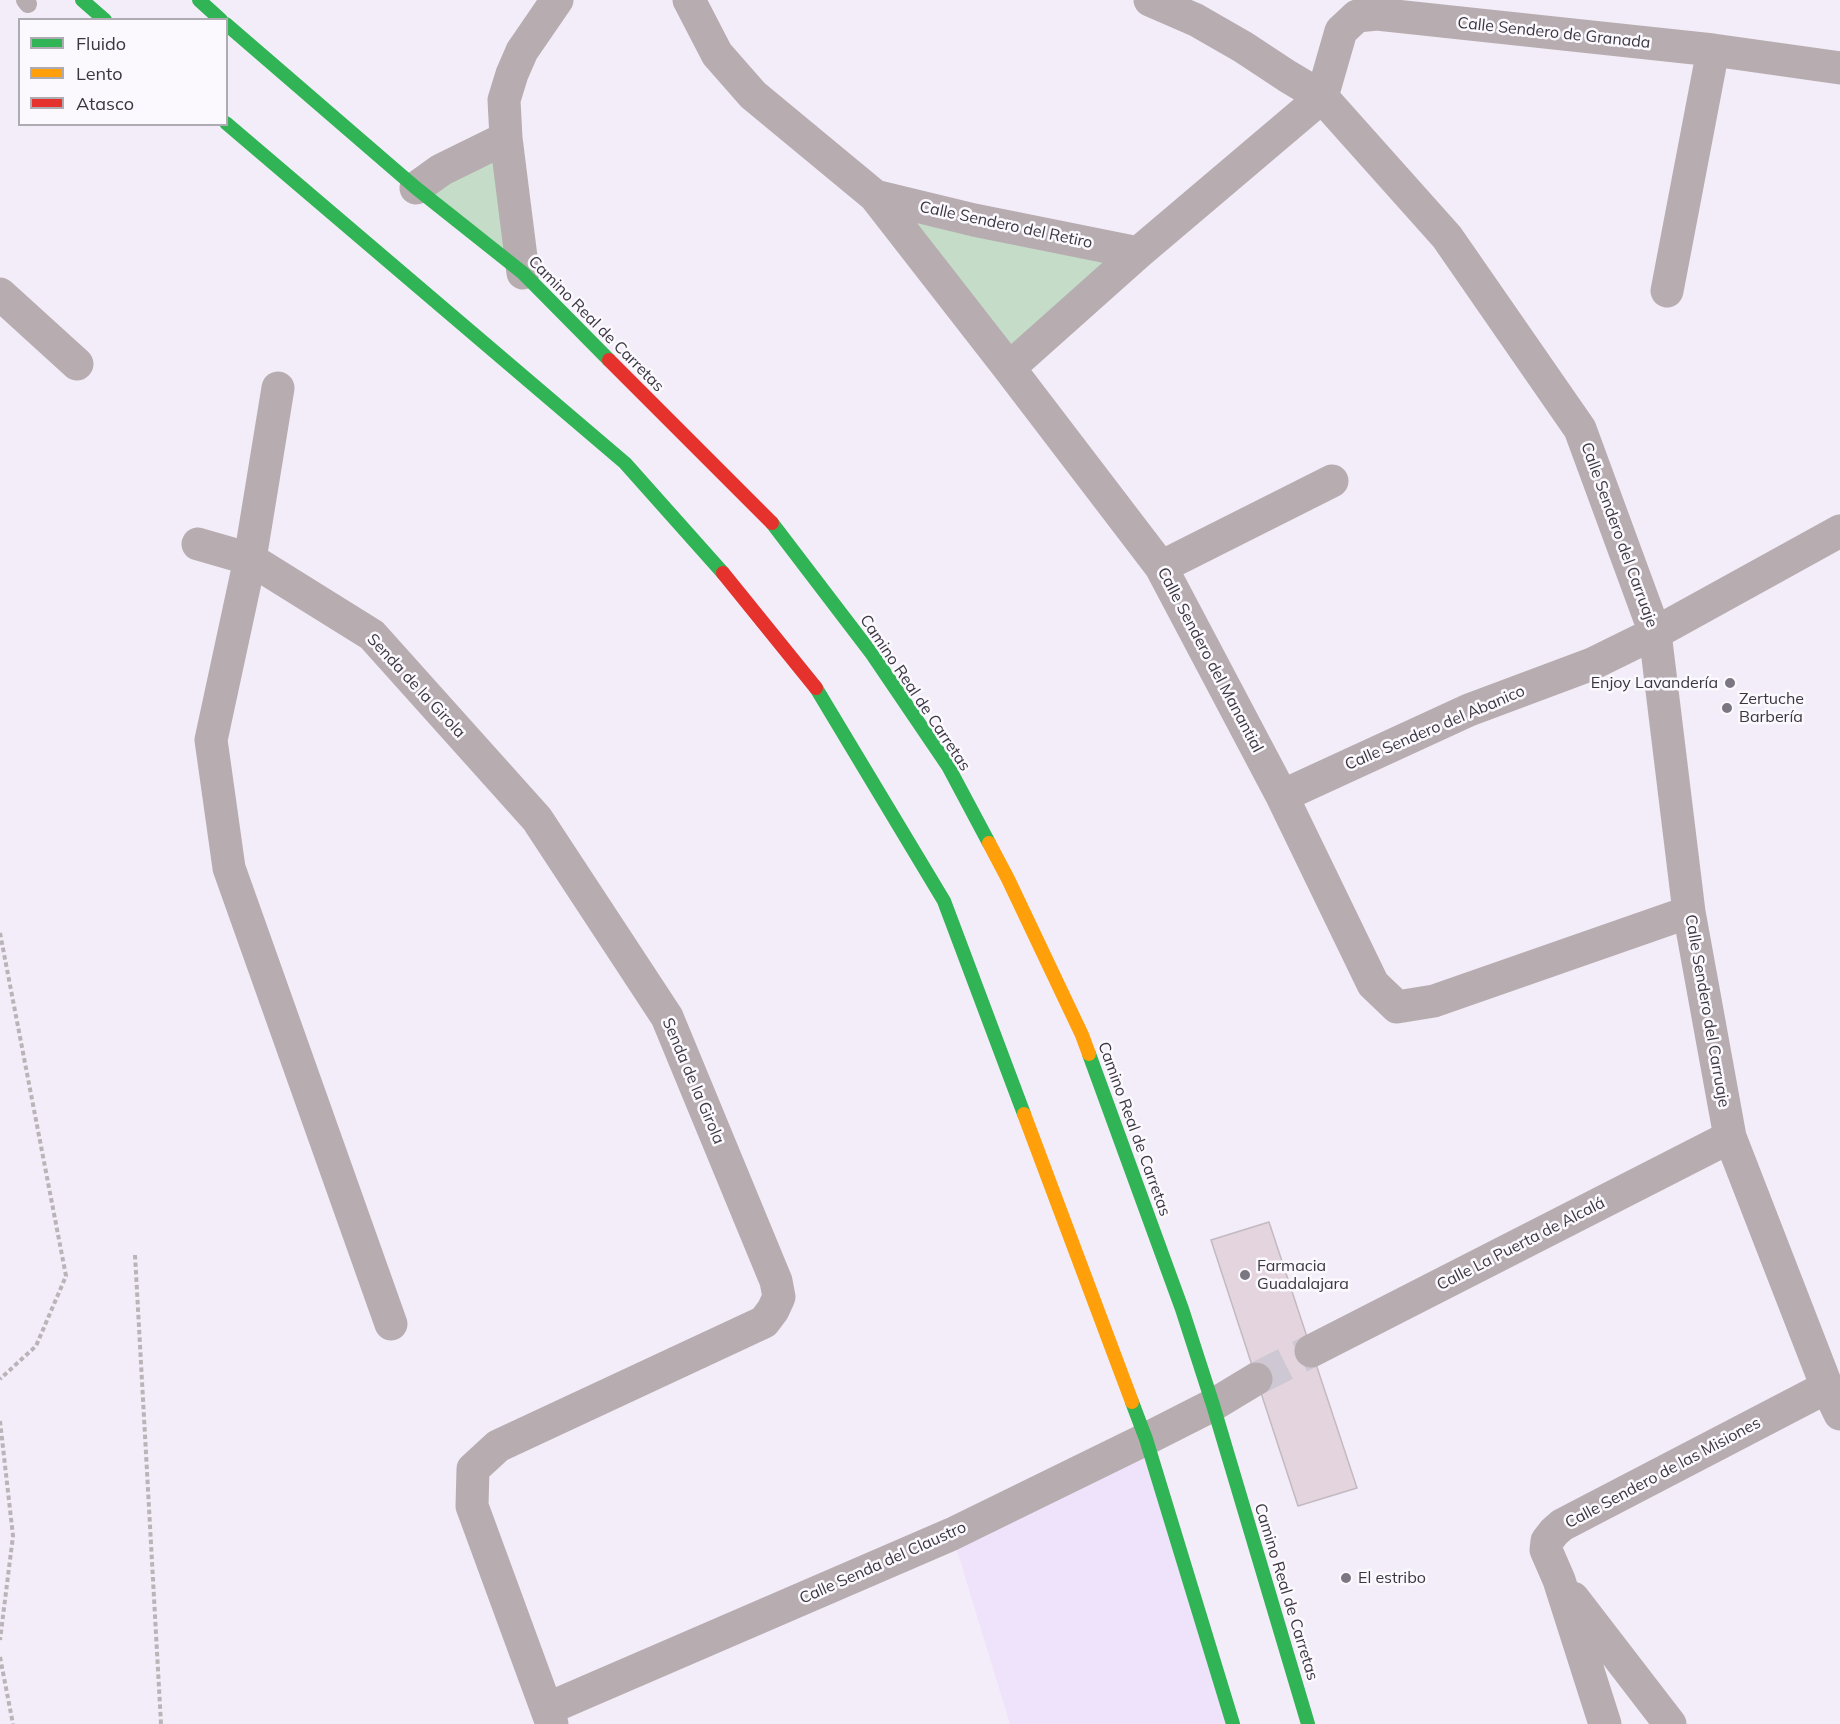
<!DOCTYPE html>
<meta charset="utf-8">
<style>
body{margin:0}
#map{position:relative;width:1840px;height:1724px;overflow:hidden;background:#f3edf9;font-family:Mulish,sans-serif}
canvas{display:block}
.legend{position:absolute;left:18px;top:18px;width:210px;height:108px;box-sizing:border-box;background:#fbf9fe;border:2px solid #aeabb2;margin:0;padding:8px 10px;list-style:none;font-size:18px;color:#3b3640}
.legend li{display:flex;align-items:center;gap:12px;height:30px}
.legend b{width:30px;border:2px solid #aeabb2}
</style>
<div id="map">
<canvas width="1840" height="1724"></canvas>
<ul class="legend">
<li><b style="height:8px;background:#30b455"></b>Fluido</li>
<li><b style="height:8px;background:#ff9f0a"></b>Lento</li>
<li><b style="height:8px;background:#e5322d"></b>Atasco</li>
</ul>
</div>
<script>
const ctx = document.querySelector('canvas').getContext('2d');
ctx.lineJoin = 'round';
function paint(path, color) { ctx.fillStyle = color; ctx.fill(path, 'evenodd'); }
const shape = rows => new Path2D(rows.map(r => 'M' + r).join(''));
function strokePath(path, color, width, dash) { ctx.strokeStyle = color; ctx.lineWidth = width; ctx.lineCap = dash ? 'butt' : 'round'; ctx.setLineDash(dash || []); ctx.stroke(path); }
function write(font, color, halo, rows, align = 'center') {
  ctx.font = font + ' Mulish,sans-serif'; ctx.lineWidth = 5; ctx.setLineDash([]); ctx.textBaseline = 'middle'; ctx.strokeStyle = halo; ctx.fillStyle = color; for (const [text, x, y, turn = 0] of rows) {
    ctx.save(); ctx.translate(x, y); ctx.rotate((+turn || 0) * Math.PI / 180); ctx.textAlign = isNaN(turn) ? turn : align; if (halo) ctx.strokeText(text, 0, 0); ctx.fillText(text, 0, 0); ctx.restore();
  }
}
paint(shape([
 [1146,1439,1233,1724,1010,1724,952,1534]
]), '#eee3fa');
paint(shape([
 [506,138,523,273,422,182],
 [875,196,1138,253,1009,368]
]), '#c4dcc8');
const building = shape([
 [1269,1222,1357,1488,1298,1506,1211,1240,1269,1222]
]);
paint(building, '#e3d4de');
strokePath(building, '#c3bac1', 1.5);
strokePath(shape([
 [1256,1379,1311,1351]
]), '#cec8d4', 33, [33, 16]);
strokePath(shape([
 [0,933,66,1276,36,1346,0,1379],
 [135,1255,161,1724],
 [0,1421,13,1536,0,1640],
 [0,1657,13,1724]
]), '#bab3b8', 4, [4.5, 3]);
strokePath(shape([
 [25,0,28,4]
]), '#b7adb0', 18);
strokePath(shape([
 [689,0,717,54,753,95,875,196,1009,368,1161,567,1282,796,1373,984,1397,1007,1434,1001,1689,912],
 [1150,0,1196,20,1243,47,1287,76,1322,97,1447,237,1580,429,1655,633,1689,912,1730,1137,1827,1387,1840,1414],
 [1322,97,1341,31,1357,16,1377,14,1713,50,1840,68],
 [416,188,441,170,506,138],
 [875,196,974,220,1138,253],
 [523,273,506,138,504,100,512,74,522,51,557,0],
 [1667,291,1713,50],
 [0,294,77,364],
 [1009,368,1138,253,1322,97],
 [278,388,250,559,211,740,229,868,391,1324],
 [198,544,250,559,372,635,537,819,667,1017,776,1281,779,1297,773,1310,764,1322,498,1446,473,1469,472,1506,552,1724],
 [1161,567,1332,481],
 [1282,796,1469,710,1592,664,1655,633,1840,531],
 [1311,1351,1730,1137],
 [1573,1598,1670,1724],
 [547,1709,952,1534,1146,1439,1213,1405,1256,1379],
 [1605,1724,1559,1580,1546,1550,1547,1541,1554,1532,1562,1525,1827,1387]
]), '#b7adb0', 33);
strokePath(shape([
 [82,0,105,20],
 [199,0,221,20],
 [226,24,416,188,523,273,609,360],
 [226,123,625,463,723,573],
 [772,523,872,654,948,766,989,843],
 [816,688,944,901,1024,1114],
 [1089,1054,1182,1309,1213,1405,1308,1724],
 [1132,1402,1146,1439,1233,1724]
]), '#30b455', 14);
strokePath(shape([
 [989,843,1008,879,1082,1035,1089,1054],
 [1024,1114,1132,1402]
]), '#ff9f0a', 14);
strokePath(shape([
 [609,360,772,523],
 [723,573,816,688]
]), '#e5322d', 14);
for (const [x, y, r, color] of [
 [1730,683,6,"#7b7681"],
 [1727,708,6,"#7b7681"],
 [1245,1275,6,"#7b7681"],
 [1346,1578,6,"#7b7681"]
]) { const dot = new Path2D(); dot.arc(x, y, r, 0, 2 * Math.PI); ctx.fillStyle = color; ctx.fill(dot); strokePath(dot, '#fbf9fe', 2); }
write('16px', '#3b3640', '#fbf9fe', [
 ["Calle Sendero de Granada",1554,33,6],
 ["Calle Sendero del Retiro",1006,225,12],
 ["Camino Real de Carretas",596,324,45],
 ["Calle Sendero del Carruaje",1619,535,70],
 ["Calle Sendero del Manantial",1210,660,62],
 ["Senda de la Girola",416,686,47],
 ["Camino Real de Carretas",915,693,56],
 ["Calle Sendero del Abanico",1435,728,-23],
 ["Calle Sendero del Carruaje",1707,1011,80],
 ["Senda de la Girola",693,1081,67],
 ["Camino Real de Carretas",1134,1129,70],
 ["Calle La Puerta de Alcalá",1521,1244,-27],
 ["Calle Sendero de las Misiones",1663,1473,-28],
 ["Calle Senda del Claustro",883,1563,-24],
 ["Camino Real de Carretas",1286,1592,73]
]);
write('16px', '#3b3640', '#fbf9fe', [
 ["Enjoy Lavandería",1718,683,"right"],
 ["Zertuche",1739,699],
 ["Barbería",1739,717],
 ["Farmacia",1257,1266],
 ["Guadalajara",1257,1284],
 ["El estribo",1358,1578]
], 'left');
</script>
